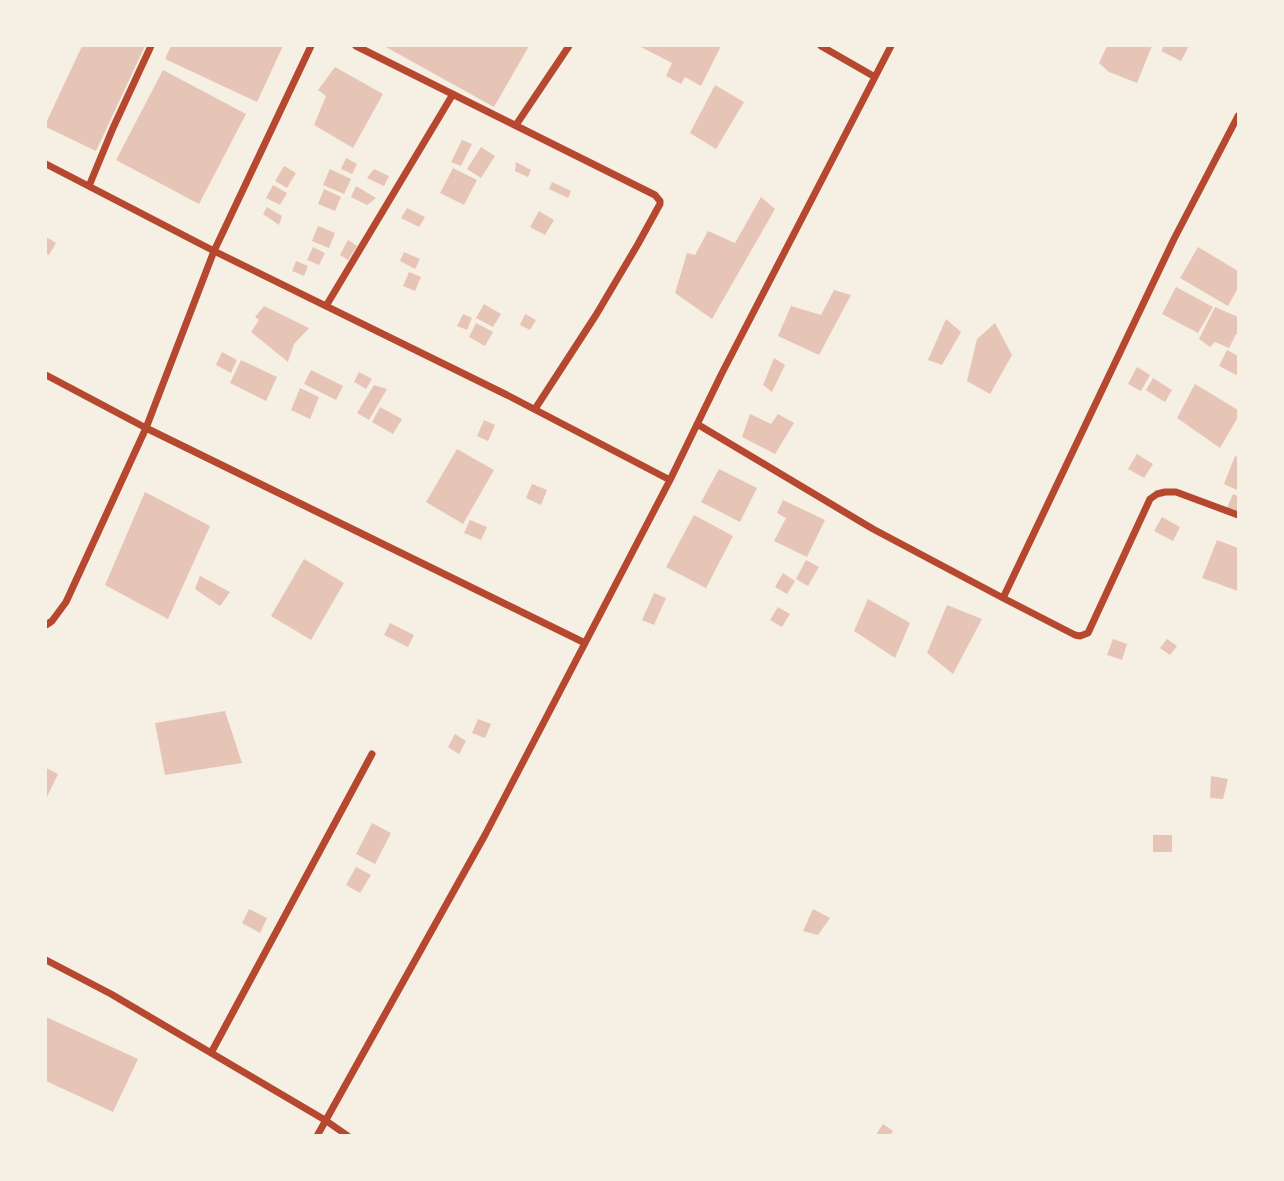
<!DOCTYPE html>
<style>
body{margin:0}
#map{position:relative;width:1284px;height:1181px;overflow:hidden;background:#f6efe4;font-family:"Archivo Narrow",sans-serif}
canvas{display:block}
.frame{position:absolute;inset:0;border:47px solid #f6efe4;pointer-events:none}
</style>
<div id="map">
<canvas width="1284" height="1181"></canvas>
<div class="frame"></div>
</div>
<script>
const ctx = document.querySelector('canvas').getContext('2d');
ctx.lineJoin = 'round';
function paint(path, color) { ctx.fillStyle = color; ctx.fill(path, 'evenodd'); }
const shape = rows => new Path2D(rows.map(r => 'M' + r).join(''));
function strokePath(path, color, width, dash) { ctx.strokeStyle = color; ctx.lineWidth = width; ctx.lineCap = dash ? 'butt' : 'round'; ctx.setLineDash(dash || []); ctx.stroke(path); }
paint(shape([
 [82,46,145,46,96,151,46,127,46,123],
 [171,46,283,46,257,102,165,59],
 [384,46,529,46,494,107],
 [639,46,721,46,701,86,685,77,681,84,666,76,672,63],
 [1107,46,1152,46,1137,83,1109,72,1099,63],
 [1164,46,1189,46,1181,61,1161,51],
 [335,67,383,94,353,148,314,125,326,96,318,90],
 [163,70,246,114,199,204,116,160],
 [715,85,744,102,716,149,690,133],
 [462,140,472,144,461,166,451,162],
 [481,147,495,156,481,178,467,169],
 [346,158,357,164,352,174,341,169],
 [516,162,531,170,528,177,515,171],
 [284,166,296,173,287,188,275,181],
 [453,168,477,180,464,205,440,193],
 [330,169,351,179,344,194,323,185],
 [374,169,389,176,384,186,367,178],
 [552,182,571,191,568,198,549,189],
 [273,185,287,193,280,205,266,198],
 [356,186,376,198,367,205,351,197],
 [324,189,341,197,335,211,318,204],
 [761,197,775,209,712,319,675,293,687,253,695,255,708,231,735,243],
 [267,207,282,216,279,225,263,214],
 [407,208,425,217,419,227,401,218],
 [539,211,554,220,545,235,530,227],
 [318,226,335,233,329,248,312,241],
 [46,237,56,243,49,255,46,254],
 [348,240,357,246,348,260,340,255],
 [313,247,325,253,319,265,307,260],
 [1198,247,1238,271,1238,288,1228,306,1180,278],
 [404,252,420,259,415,269,400,261],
 [296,261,308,266,304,276,292,271],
 [409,272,421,277,415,291,403,286],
 [1176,287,1213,307,1198,333,1162,314],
 [834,290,851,295,819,355,778,336,791,306,821,315],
 [484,304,501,314,493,327,476,318],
 [264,306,309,328,294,344,288,362,251,332,259,320,255,317],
 [1215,307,1238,317,1238,335,1236,334,1229,348,1215,342,1210,347,1199,339],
 [463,314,472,318,467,330,457,326],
 [525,314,536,320,530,330,520,325],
 [946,319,961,332,942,365,928,360],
 [476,323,493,332,485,346,469,337],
 [995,323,1012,355,990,394,967,381,977,339],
 [1227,350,1238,356,1238,376,1219,366],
 [222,352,237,360,231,373,216,365],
 [774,358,785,365,772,392,763,385],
 [241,360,277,377,266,401,230,383],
 [1137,367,1150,375,1141,391,1128,384],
 [311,370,343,386,336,400,304,384],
 [359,372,372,379,366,389,354,382],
 [1153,378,1172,390,1165,402,1146,390],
 [1195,384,1238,410,1238,417,1220,448,1177,418],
 [374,385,387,389,369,420,357,413],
 [300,388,319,397,310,419,291,410],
 [380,407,402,419,393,434,372,422],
 [750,414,771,424,778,414,794,423,775,454,742,437],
 [484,420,495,425,488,441,477,436],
 [457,449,494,470,463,524,426,502],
 [1137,454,1153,464,1144,478,1128,469],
 [1235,456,1238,457,1238,485,1237,490,1224,484],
 [719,469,757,488,740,522,701,502],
 [532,484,547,490,541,505,526,498],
 [145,492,210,526,168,619,105,585],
 [1233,494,1238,496,1238,513,1227,508],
 [783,500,825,520,807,557,774,541,786,518,777,513],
 [694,515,733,536,706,588,666,567],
 [1162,517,1180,527,1173,541,1154,531],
 [470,520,487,527,481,540,464,533],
 [1217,540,1238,548,1238,591,1202,578],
 [304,559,344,583,311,640,271,616],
 [806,560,819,567,808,586,796,579],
 [783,573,795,581,787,594,775,587],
 [200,576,230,592,220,606,195,589],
 [654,593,666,598,654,625,642,620],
 [868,599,910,623,895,658,854,631],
 [947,605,982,619,953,674,927,653],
 [778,607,790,614,782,627,770,620],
 [390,623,414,635,408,647,384,635],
 [1113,639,1127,644,1122,660,1107,655],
 [1167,639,1177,646,1170,655,1160,648],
 [225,711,242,763,165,775,155,723],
 [478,719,491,724,485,738,472,733],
 [455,734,466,741,459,754,448,747],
 [46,768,58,774,46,799],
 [1211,776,1228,779,1223,799,1210,798],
 [372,823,391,833,375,864,356,854],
 [1153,835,1172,835,1172,852,1153,852],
 [356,867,371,875,360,893,346,885],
 [249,909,267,918,260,933,242,923],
 [813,909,830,918,818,935,803,931],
 [46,1017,138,1059,113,1112,46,1081],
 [883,1124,893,1131,890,1136,875,1136]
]), '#e6c5b7');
strokePath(shape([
 [356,46,655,195,660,201,660,204,638,244,596,315,535,409],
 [821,46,875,77],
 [516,125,569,46],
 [46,164,214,251,507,395,670,480],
 [89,186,113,128,151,46],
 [326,306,453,94],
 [46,375,146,428,585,643],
 [697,424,873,529,1003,598,1075,635,1080,636,1088,633,1150,499,1157,494,1165,492,1176,492,1238,515],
 [1003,598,1174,239,1238,116],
 [46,625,52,621,66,602,146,428,214,251,311,46],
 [46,960,111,994,325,1120,348,1136],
 [211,1053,372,754],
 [317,1136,485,835,670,480,722,373,891,46]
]), '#b5482f', 7);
</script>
